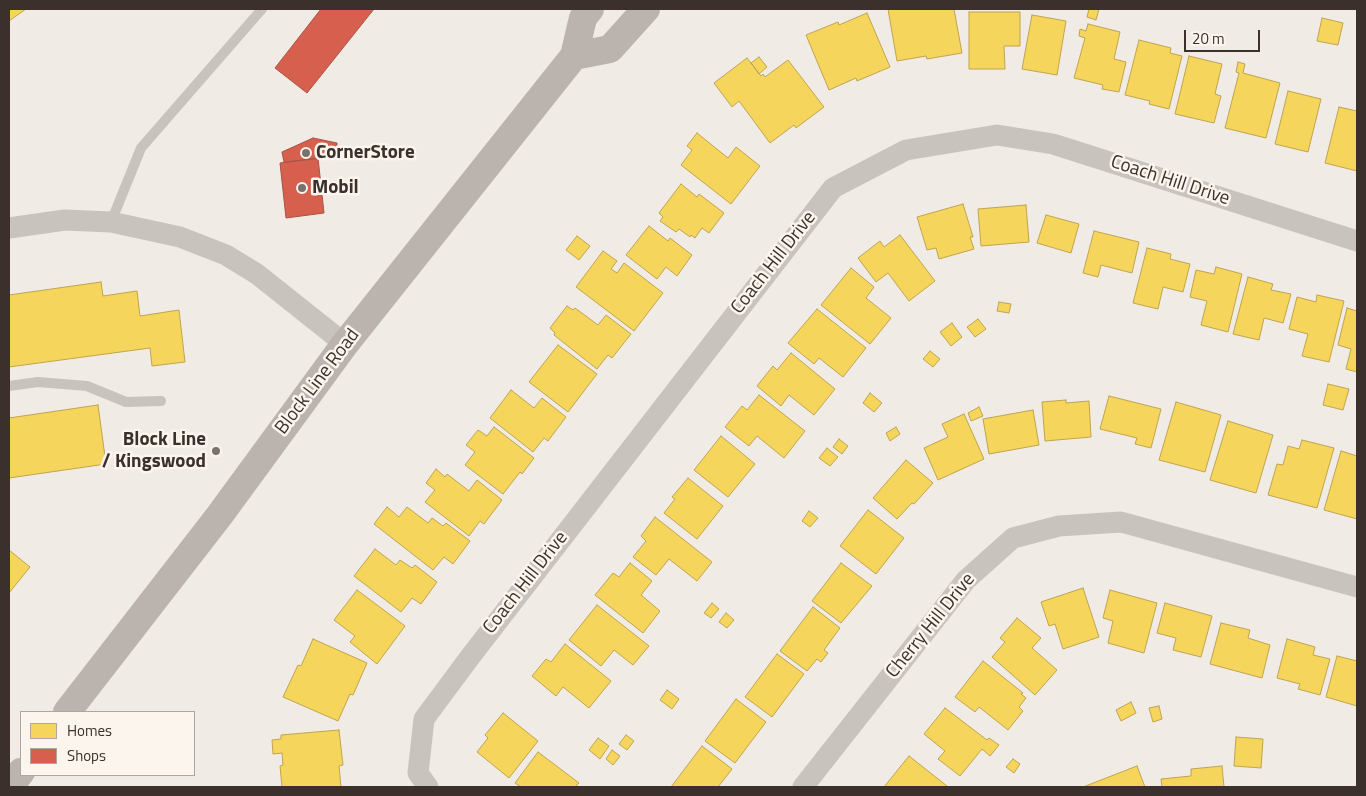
<!DOCTYPE html>
<style>
body{margin:0}
#map{position:relative;width:1366px;height:796px;overflow:hidden;background:#f0ebe5;font-family:"Titillium Web",sans-serif}
canvas{display:block}
.frame{position:absolute;inset:0;border:10px solid #3b302b;pointer-events:none}
.legend{position:absolute;left:20px;top:711px;width:175px;height:65px;box-sizing:border-box;background:#fbf5ee;border:1px solid #aea6a0;margin:0;padding:6px 9px;list-style:none;font-size:15px;color:#3b302b}
.legend li{display:flex;align-items:center;gap:10px;height:25px}
.legend b{width:25px;border:1px solid #aea6a0}
.scale{position:absolute;left:1184px;top:30px;width:76px;height:22px;box-sizing:border-box;border:2px solid #3b302b;border-top:0;padding-left:6px;font-size:15px;line-height:18px;white-space:nowrap;color:#3b302b;-webkit-text-stroke:4px #fbf5ee;paint-order:stroke}
</style>
<div id="map">
<canvas width="1366" height="796"></canvas>
<div class="frame"></div>
<ul class="legend">
<li><b style="height:14px;background:#f6d55c"></b>Homes</li>
<li><b style="height:14px;background:#d6604d"></b>Shops</li>
</ul>
<div class="scale">20 m</div>
</div>
<script>
const ctx = document.querySelector('canvas').getContext('2d');
ctx.lineJoin = 'round';
function paint(path, color) { ctx.fillStyle = color; ctx.fill(path, 'evenodd'); }
const shape = rows => new Path2D(rows.map(r => 'M' + r).join(''));
function strokePath(path, color, width, dash) { ctx.strokeStyle = color; ctx.lineWidth = width; ctx.lineCap = dash ? 'butt' : 'round'; ctx.setLineDash(dash || []); ctx.stroke(path); }
function write(font, color, halo, rows, align = 'center') {
  ctx.font = font + ' "Titillium Web",sans-serif'; ctx.lineWidth = 5; ctx.setLineDash([]); ctx.textBaseline = 'middle'; ctx.strokeStyle = halo; ctx.fillStyle = color; for (const [text, x, y, turn = 0] of rows) {
    ctx.save(); ctx.translate(x, y); ctx.rotate((+turn || 0) * Math.PI / 180); ctx.textAlign = isNaN(turn) ? turn : align; if (halo) ctx.strokeText(text, 0, 0); ctx.fillText(text, 0, 0); ctx.restore();
  }
}
const homes = shape([
 [9,9,26,9,9,21,9,9],
 [888,9,954,9,962,53,927,59,926,56,897,61,888,9],
 [1089,9,1099,9,1096,20,1087,17,1089,9],
 [969,12,1020,12,1020,46,1004,46,1005,69,969,69,969,12],
 [867,13,890,67,857,81,856,78,829,90,806,35,838,22,839,25,867,13],
 [1032,15,1066,21,1057,75,1022,69,1032,15],
 [1322,18,1343,23,1338,45,1317,41,1322,18],
 [1088,24,1120,32,1114,59,1126,62,1119,92,1102,89,1103,85,1074,78,1085,38,1079,36,1080,29,1086,31,1088,24],
 [1139,40,1171,48,1170,53,1182,56,1169,109,1149,104,1150,101,1125,95,1139,40],
 [1189,56,1222,64,1215,94,1221,96,1214,123,1175,114,1189,56],
 [759,57,767,67,759,74,751,63,759,57],
 [747,58,761,76,763,74,765,77,788,60,824,107,796,128,794,125,770,143,739,101,732,107,714,83,747,58],
 [1238,62,1245,64,1243,73,1280,83,1266,138,1225,128,1239,73,1236,72,1238,62],
 [1288,91,1321,99,1308,152,1275,144,1288,91],
 [1339,107,1357,111,1357,171,1325,163,1339,107],
 [697,133,728,158,736,147,760,166,731,204,681,165,692,150,687,146,697,133],
 [681,184,697,197,699,194,724,213,709,233,702,228,695,238,691,235,690,237,679,229,676,232,660,221,663,217,659,213,681,184],
 [963,204,973,237,970,237,974,249,939,259,936,248,927,250,917,217,963,204],
 [1026,205,1029,242,981,246,978,209,1026,205],
 [1046,215,1079,224,1071,253,1037,243,1046,215],
 [649,226,668,241,670,238,692,255,677,276,666,267,657,279,626,255,649,226],
 [1094,231,1139,242,1132,273,1101,265,1098,277,1083,273,1094,231],
 [900,235,935,281,909,301,888,273,876,282,858,258,880,241,884,247,900,235],
 [577,236,590,246,579,260,566,250,577,236],
 [1147,248,1171,254,1170,259,1190,264,1183,292,1163,287,1158,309,1133,303,1147,248],
 [603,251,617,261,611,269,617,273,624,263,663,293,634,331,576,287,603,251],
 [1216,267,1242,274,1228,332,1201,325,1207,301,1190,297,1196,270,1214,274,1216,267],
 [851,268,874,287,866,298,891,318,870,344,821,305,851,268],
 [1248,277,1273,284,1271,290,1291,294,1283,323,1264,318,1259,340,1233,334,1248,277],
 [101,282,103,296,137,291,140,316,179,310,185,362,152,366,150,348,9,367,9,295,101,282],
 [1317,295,1344,301,1329,362,1302,356,1308,334,1289,329,1297,297,1316,302,1317,295],
 [999,302,1011,304,1009,313,997,311,999,302],
 [567,306,573,310,575,308,598,325,606,315,631,334,612,358,608,355,597,369,554,335,555,333,550,328,567,306],
 [1347,308,1357,311,1357,372,1346,369,1351,349,1338,345,1347,308],
 [817,309,866,348,843,377,819,358,814,364,788,343,817,309],
 [978,319,986,329,975,337,967,327,978,319],
 [952,323,962,337,951,346,940,332,952,323],
 [558,345,597,374,568,412,529,382,558,345],
 [930,351,940,359,933,367,923,359,930,351],
 [791,353,835,389,814,415,789,395,781,406,757,386,773,366,777,370,791,353],
 [1328,384,1349,389,1343,410,1323,405,1328,384],
 [511,390,534,408,542,398,566,417,548,441,544,438,533,452,490,418,511,390],
 [870,393,882,403,874,412,863,403,870,393],
 [759,395,805,431,784,458,757,436,749,446,725,427,742,406,747,410,759,395],
 [1109,396,1161,409,1151,448,1135,444,1137,438,1100,429,1109,396],
 [1066,400,1066,403,1089,401,1091,437,1045,441,1042,402,1066,400],
 [1176,402,1221,415,1205,472,1159,460,1176,402],
 [98,405,106,464,9,478,9,418,98,405],
 [979,407,983,416,971,421,968,413,979,407],
 [1033,410,1039,445,989,454,983,419,1033,410],
 [964,414,984,459,938,480,924,448,948,437,942,424,964,414],
 [1228,421,1273,435,1256,493,1210,480,1228,421],
 [494,427,534,458,522,474,520,472,503,494,465,465,475,452,466,445,478,430,487,436,494,427],
 [896,427,900,434,890,441,886,433,896,427],
 [721,436,755,464,728,497,694,470,721,436],
 [839,439,848,446,842,454,833,447,839,439],
 [1302,440,1334,448,1317,508,1268,495,1277,464,1283,465,1288,446,1299,449,1302,440],
 [827,448,838,457,830,466,819,458,827,448],
 [1341,451,1357,456,1357,519,1324,510,1341,451],
 [906,460,933,483,914,504,912,503,897,519,873,498,906,460],
 [436,469,445,477,447,474,469,491,477,480,502,500,484,524,480,521,469,536,425,502,435,490,426,483,436,469],
 [688,478,723,506,697,539,664,513,675,499,672,497,688,478],
 [387,507,399,517,407,507,428,523,432,518,443,526,446,523,470,541,453,564,444,557,433,570,374,524,387,507],
 [868,510,904,538,876,574,840,546,868,510],
 [809,511,818,518,810,527,802,521,809,511],
 [655,517,712,562,697,581,669,559,656,575,633,557,646,541,641,536,655,517],
 [375,549,396,565,400,560,412,568,415,565,437,582,421,604,412,598,401,612,354,576,375,549],
 [9,550,30,567,9,593,9,550],
 [630,563,652,581,641,595,660,611,643,633,595,595,613,573,619,577,630,563],
 [841,563,872,586,841,623,812,601,841,563],
 [1083,588,1099,637,1063,649,1055,624,1049,626,1041,602,1083,588],
 [357,590,405,626,377,664,350,642,355,636,334,620,357,590],
 [1110,590,1157,603,1144,653,1108,643,1113,621,1103,618,1110,590],
 [712,603,719,609,711,618,704,613,712,603],
 [1165,603,1212,616,1201,657,1173,650,1176,638,1157,633,1165,603],
 [597,605,649,646,633,665,614,650,601,666,569,640,597,605],
 [813,607,840,628,824,650,828,653,821,662,817,659,807,671,780,651,813,607],
 [726,613,734,620,727,628,719,622,726,613],
 [1017,618,1041,638,1032,648,1057,670,1035,695,992,657,1005,642,1000,638,1017,618],
 [1221,623,1250,630,1248,638,1270,645,1262,678,1210,664,1221,623],
 [313,639,367,663,353,695,350,694,338,721,283,697,298,665,301,666,313,639],
 [1287,639,1315,647,1313,655,1330,659,1320,695,1298,689,1300,684,1277,678,1287,639],
 [565,644,611,681,589,708,563,687,556,696,532,676,546,659,551,662,565,644],
 [777,654,804,674,772,717,745,697,777,654],
 [1337,656,1357,661,1357,706,1326,697,1337,656],
 [983,661,1023,693,1021,694,1026,698,1019,707,1023,711,1008,730,979,707,975,712,955,697,983,661],
 [667,690,679,699,672,709,660,700,667,690],
 [736,699,766,722,735,763,705,741,736,699],
 [1131,702,1136,713,1121,721,1116,710,1131,702],
 [1159,706,1162,719,1153,722,1149,708,1159,706],
 [945,708,987,740,989,738,999,745,990,756,982,749,960,776,938,759,945,751,924,734,945,708],
 [503,713,538,741,509,778,477,752,488,738,485,735,503,713],
 [339,730,343,765,339,766,341,787,282,787,280,766,283,765,282,753,273,754,272,740,281,739,281,735,339,730],
 [626,735,634,741,627,750,619,744,626,735],
 [1236,737,1263,739,1261,768,1234,766,1236,737],
 [598,738,609,746,600,759,589,750,598,738],
 [702,746,732,769,718,787,671,787,702,746],
 [612,750,620,756,613,765,606,759,612,750],
 [538,752,579,783,575,787,521,787,515,783,538,752],
 [909,756,947,786,946,787,884,787,909,756],
 [1013,759,1020,764,1014,773,1006,767,1013,759],
 [1137,766,1145,787,1083,787,1137,766],
 [1222,766,1224,787,1162,787,1161,779,1191,776,1191,769,1222,766]
]);
paint(homes, '#f6d55c');
strokePath(homes, '#bea44d', 1);
const shops = shape([
 [321,9,374,9,307,93,275,68,321,9],
 [313,138,337,143,337,157,284,162,282,152,313,138],
 [318,158,324,213,286,218,280,163,318,158]
]);
paint(shops, '#d6604d');
strokePath(shops, '#a85243', 1);
strokePath(shape([
 [111,222,141,148,262,9],
 [9,386,38,382,87,386,126,402,161,401]
]), '#c9c3be', 10);
strokePath(shape([
 [9,228,65,220,111,222,180,237,226,255,257,274,345,344],
 [428,787,418,773,424,719,470,657,833,188,906,150,997,135,1053,144,1357,241],
 [803,787,966,580,1013,538,1059,526,1121,522,1357,587]
]), '#c9c3be', 21);
strokePath(shape([
 [574,56,610,49,646,9],
 [67,712,219,516,345,344,574,56,583,18,590,9],
 [9,787,21,772]
]), '#bab3ae', 28);
for (const [x, y, r, color] of [
 [306,153,5,"#7a716c"],
 [302,188,5,"#7a716c"],
 [216,451,5,"#7a716c"]
]) { const dot = new Path2D(); dot.arc(x, y, r, 0, 2 * Math.PI); ctx.fillStyle = color; ctx.fill(dot); strokePath(dot, '#fbf5ee', 2); }
write('bold 19px', '#3b302b', '#fbf5ee', [
 ["CornerStore",316,153],
 ["Mobil",312,188],
 ["Block Line",206,440,"right"],
 ["/ Kingswood",206,462,"right"]
], 'left');
write('19px', '#3b302b', '#fbf5ee', [
 ["Coach Hill Drive",1170,181,18],
 ["Coach Hill Drive",774,263,-52],
 ["Block Line Road",318,382,-53],
 ["Coach Hill Drive",526,583,-52],
 ["Cherry Hill Drive",931,626,-51]
]);
</script>
